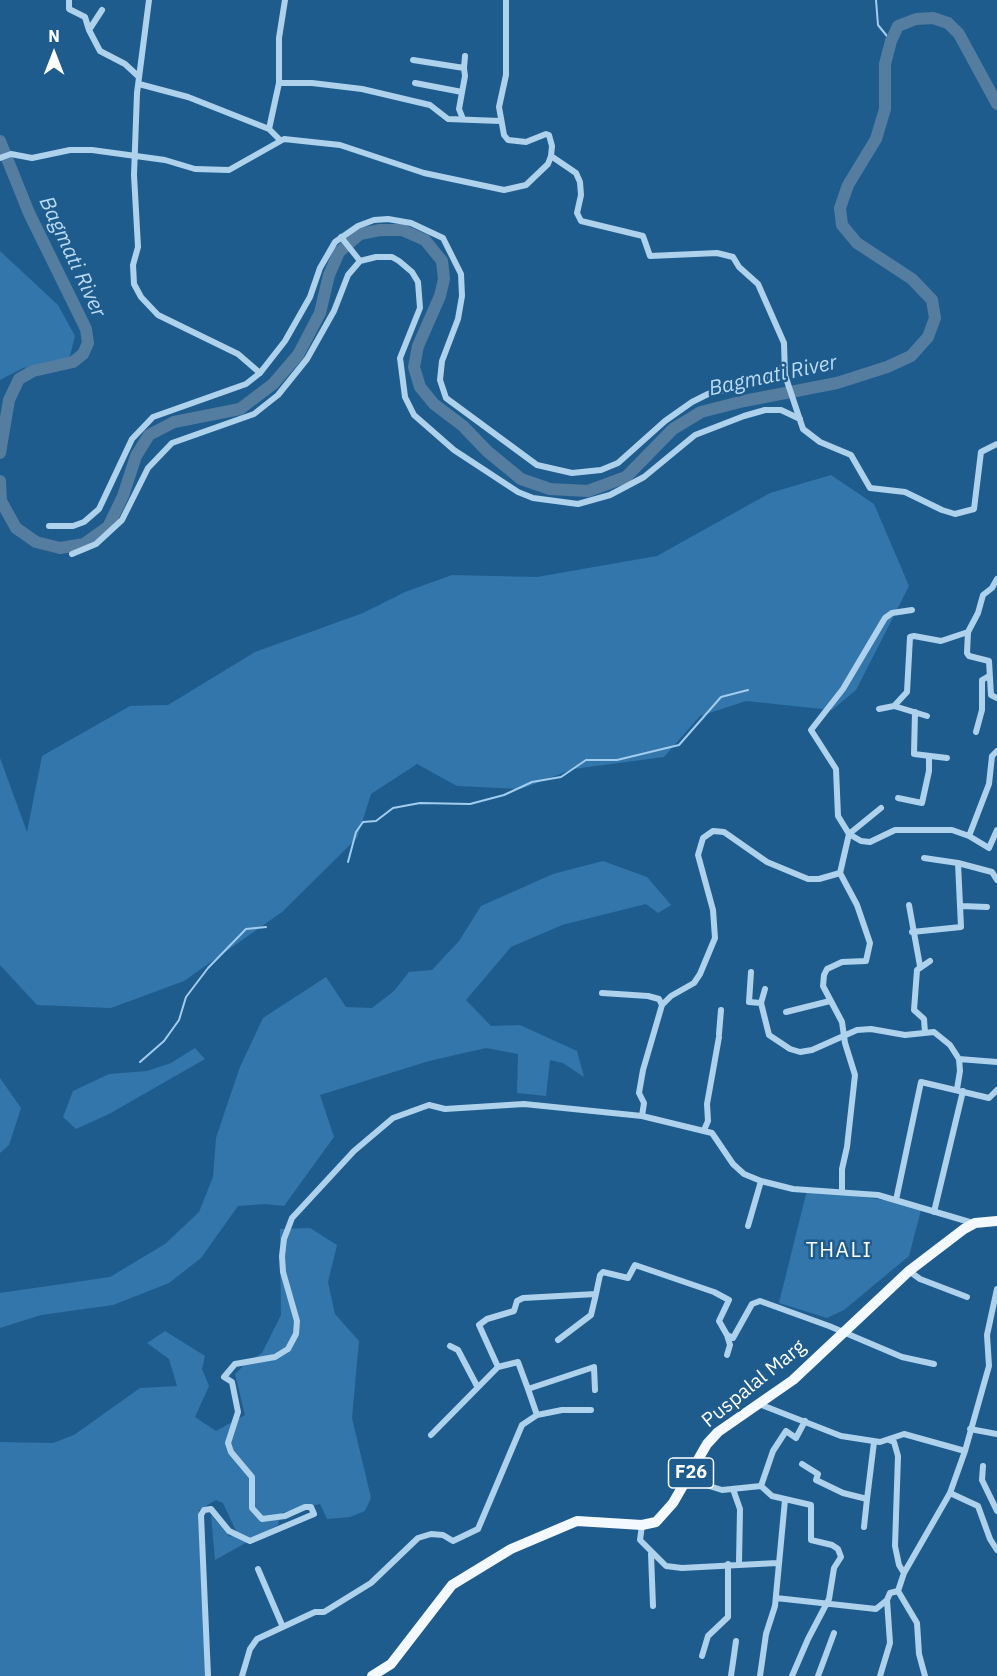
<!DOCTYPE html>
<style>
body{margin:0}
#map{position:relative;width:997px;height:1676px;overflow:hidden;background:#1f5c8e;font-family:"IBM Plex Sans",sans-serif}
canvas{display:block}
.north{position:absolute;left:24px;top:24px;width:60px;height:60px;-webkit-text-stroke:4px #1f5c8e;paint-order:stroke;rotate:0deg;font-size:16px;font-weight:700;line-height:24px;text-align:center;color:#fff}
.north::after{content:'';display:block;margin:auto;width:21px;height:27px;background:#fff;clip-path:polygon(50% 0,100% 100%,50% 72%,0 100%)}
</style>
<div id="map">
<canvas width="997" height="1676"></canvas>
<div class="north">N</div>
</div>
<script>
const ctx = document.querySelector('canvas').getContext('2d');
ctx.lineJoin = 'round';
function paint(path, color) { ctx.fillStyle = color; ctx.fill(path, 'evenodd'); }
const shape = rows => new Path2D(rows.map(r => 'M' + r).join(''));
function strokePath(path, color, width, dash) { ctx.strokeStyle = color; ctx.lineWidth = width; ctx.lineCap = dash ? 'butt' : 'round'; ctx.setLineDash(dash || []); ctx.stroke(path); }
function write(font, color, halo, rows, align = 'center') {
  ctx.font = font + ' "IBM Plex Sans",sans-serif'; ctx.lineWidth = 5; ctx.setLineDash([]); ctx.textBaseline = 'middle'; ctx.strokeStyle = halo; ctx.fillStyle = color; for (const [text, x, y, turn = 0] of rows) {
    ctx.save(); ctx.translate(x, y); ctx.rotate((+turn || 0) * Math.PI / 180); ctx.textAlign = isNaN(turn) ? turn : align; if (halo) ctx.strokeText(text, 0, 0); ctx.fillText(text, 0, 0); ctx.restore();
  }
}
paint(shape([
 [0,251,58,305,75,336,69,360,23,368,0,380],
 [831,475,874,504,909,586,856,690,832,710,746,701,700,716,664,757,573,769,521,789,457,786,417,764,371,794,357,838,282,912,184,981,111,1008,37,1005,0,965,0,758,27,832,42,756,130,706,168,705,255,652,363,613,405,592,452,575,537,577,657,556,770,493],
 [603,861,647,877,671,905,658,913,646,904,562,925,511,947,466,1000,491,1026,520,1025,577,1051,584,1077,563,1063,550,1060,546,1096,517,1093,518,1054,486,1048,429,1061,320,1095,334,1137,284,1206,265,1204,238,1206,201,1258,169,1283,113,1305,41,1315,0,1328,0,1293,110,1277,165,1244,199,1212,213,1177,216,1138,228,1102,240,1067,263,1018,326,977,346,1007,372,1008,394,991,409,972,432,970,459,941,481,906,553,874],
 [195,1048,205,1059,109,1114,76,1129,63,1117,73,1091,109,1074,147,1071,171,1063],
 [0,1078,21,1108,9,1145,0,1153],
 [807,1190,892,1201,921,1210,909,1256,844,1310,827,1318,779,1303],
 [310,1228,337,1245,328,1282,335,1314,359,1341,352,1418,371,1498,365,1511,350,1517,327,1519,320,1504,281,1513,278,1525,215,1560,211,1515,230,1537,237,1533,223,1503,216,1500,199,1510,201,1567,211,1676,0,1676,0,1442,53,1443,74,1435,140,1388,177,1386,169,1359,147,1343,165,1331,205,1356,202,1369,209,1386,195,1417,216,1431,245,1415,235,1374,246,1363,262,1353,281,1315,280,1229]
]), '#3376ab');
strokePath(shape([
 [876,0,878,25,891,41],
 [348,862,356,832,363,822,376,821,393,808,420,803,470,804,504,795,532,782,561,777,586,760,617,760,679,745,721,697,748,690],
 [140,1062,164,1041,179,1020,186,997,208,968,246,929,266,927]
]), '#a2cdee', 2);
strokePath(shape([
 [0,141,29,213,86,329,88,343,83,354,73,362,33,371,19,379,9,400,0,453],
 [0,481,1,501,16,528,36,542,60,548,84,544,108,527,123,496,136,456,149,435,174,422,240,409,273,384,298,355,320,313,329,275,339,252,360,234,380,230,402,230,425,240,442,261,444,279,440,296,418,346,414,367,420,387,434,404,463,426,487,451,521,479,550,489,588,491,626,477,673,429,701,412,744,401,837,383,887,367,911,356,928,337,935,318,932,300,912,279,857,243,842,225,840,208,848,185,876,139,885,109,885,64,891,41,898,26,916,19,933,18,948,23,959,34,997,104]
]), '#547da0', 12);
strokePath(shape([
 [69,0,69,9,85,17,89,30],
 [149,0,137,93,134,175,138,247,133,265,134,284,141,297,158,315,238,354,260,373],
 [506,0,506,75,499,107,504,135,508,140,526,142,546,134,549,135,552,146,551,156,576,173,580,182,581,195,577,213,581,221,643,236,650,256,717,253,733,257,739,267,758,284,784,343,785,375,803,429,820,442,851,455,870,488,905,492,942,510,955,514,974,509,981,452,997,444],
 [102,10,89,30,100,51,125,64,139,77],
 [413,60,464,68,465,76,459,109,463,119],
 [464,68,465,56],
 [279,83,312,83,362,89,430,105,448,119,500,121],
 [415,83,462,92],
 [139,84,188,97,269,129,279,83,279,38,285,0],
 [269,129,280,140],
 [0,158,11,154,32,158,70,150,92,150,165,160,195,169,229,170,284,139,340,145,424,173,504,190,526,185,548,164,551,156],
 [341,237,360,261],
 [49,526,73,526,84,522,99,509,132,439,153,417,246,384,260,373,285,341,310,297,320,268,335,242,358,226,374,220,388,219,411,223,443,238,461,274,462,296,458,319,442,361,440,380,446,398,537,465,572,473,601,470,618,463,665,421,692,402,708,394,771,378,784,365],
 [72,554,96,544,122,520,148,468,172,443,254,414,278,395,307,359,334,311,348,275,360,261,376,257,392,257,399,261,412,272,418,282,420,308,400,358,405,397,414,415,454,450,518,492,533,498,578,504,610,495,644,477,695,435,744,416,765,410,781,410,800,419],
 [968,632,967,653,969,656,989,661,991,695,997,698],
 [894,706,927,716],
 [879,709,894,706,907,692,910,637,914,636,941,641,968,632,978,613,983,595,992,588,997,579],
 [915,712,914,754,947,758],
 [976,732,982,710,982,680,989,676],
 [898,798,922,803,929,771,929,756],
 [881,808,849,834,861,841,870,842,895,830,952,830,969,836,989,848,997,830],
 [969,836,989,784,992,756,997,751],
 [924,858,958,863,992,872,997,880],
 [840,873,857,905,870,943,866,961,842,962,827,969,824,975,823,986,842,1022,845,1043,855,1075,847,1147,842,1169,842,1192],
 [909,905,920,966],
 [961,906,987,907],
 [912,932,961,927,958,863],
 [751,972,749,1002,761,1003,769,1035,790,1049,800,1052,812,1050,857,1030,871,1029,905,1035,934,1032,950,1045,959,1059,960,1071,957,1089],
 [602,993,648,996,659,999,662,1005,643,1070,639,1093,644,1103,642,1116],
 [761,1003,765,989],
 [662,1005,671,996,694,983,700,974,715,938,713,910,698,855,703,838,713,831,724,832,767,862,808,879,819,879,840,873,849,834,838,816,836,769,811,730,843,689,885,618,892,613,912,610],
 [786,1012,830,1001],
 [925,1033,924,1019,914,1010,917,970,930,961],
 [719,1034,721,1010],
 [959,1059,997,1062],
 [704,1130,708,1121,707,1104,719,1037],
 [896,1200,921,1082,989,1098,997,1090],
 [934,1212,963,1091],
 [748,1226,761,1181],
 [909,1271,920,1279,967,1297],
 [727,1335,730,1345,727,1355],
 [558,1340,591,1315,596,1294],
 [450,1346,458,1350,477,1386],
 [528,1389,537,1415,562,1410,591,1410],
 [595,1390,594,1367,528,1389,518,1362,498,1367,479,1325,487,1319,514,1311,517,1301,523,1298,596,1294,600,1275,603,1272,628,1278,635,1265,714,1292,729,1300,719,1321,727,1335,733,1338,752,1304,760,1301,829,1326,902,1357,934,1364],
 [759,1404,841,1436,880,1442,904,1434,965,1451],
 [970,1429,997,1434],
 [431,1435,498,1367],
 [889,1440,894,1442,898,1456,895,1546,899,1565,904,1573],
 [802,1464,818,1474,816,1480,843,1493,867,1499,874,1442],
 [983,1466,982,1480,997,1511],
 [687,1479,722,1490,761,1486],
 [734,1492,740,1509,739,1563],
 [950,1493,978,1506,990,1539,997,1550],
 [642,1525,640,1540,666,1566,682,1568,777,1563],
 [864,1527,867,1499],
 [651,1554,653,1606],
 [258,1569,282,1625],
 [776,1598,876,1609,887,1600],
 [702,1656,708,1636,728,1617,728,1564],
 [208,1676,201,1515,204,1510,211,1509,229,1531,250,1541,314,1514,311,1507,305,1507,285,1516,262,1519,252,1508,252,1477,231,1452,228,1443,238,1412,232,1382,224,1377,235,1364,275,1357,288,1349,296,1334,297,1321,283,1272,282,1256,284,1239,292,1218,354,1151,393,1118,429,1105,445,1109,524,1104,642,1116,712,1133,733,1164,744,1174,761,1181,793,1189,878,1195,973,1223],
 [242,1676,250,1649,257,1639,315,1612,324,1612,371,1583,418,1538,431,1534,443,1535,453,1541,478,1529,522,1425,537,1415],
 [731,1676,736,1641],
 [760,1676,766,1634,775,1606,785,1500],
 [792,1676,808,1639,829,1599,834,1568,841,1557,838,1549,832,1545,811,1540,811,1505,772,1496,761,1486,773,1451,786,1431,796,1438,805,1421],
 [818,1676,834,1633],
 [880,1676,890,1643,887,1600,890,1593,898,1591],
 [925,1676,919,1654,917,1623,898,1591,904,1573,950,1493,965,1451,989,1366,987,1335,997,1289]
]), '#aed1ec', 6);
strokePath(shape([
 [372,1676,391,1664,452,1585,511,1549,577,1521,642,1525,656,1522,673,1503,707,1444,718,1432,793,1380,909,1271,964,1229,975,1223,997,1221]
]), '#f4f9ff', 10);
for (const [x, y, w] of [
 [691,1473,45]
]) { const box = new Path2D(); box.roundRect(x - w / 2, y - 15, w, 30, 4.5); ctx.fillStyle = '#1f5c8e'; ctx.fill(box); strokePath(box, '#fff', 1.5); }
write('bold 18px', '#fff', null, [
 ["F26",691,1473]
]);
write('20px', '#fff', '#1f5c8e', [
 ["Puspalal Marg",754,1384,-39]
]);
write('italic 21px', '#badbf3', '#1f5c8e', [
 ["Bagmati River",72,257,65],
 ["Bagmati River",773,376,-12]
]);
ctx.letterSpacing = '1.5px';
write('21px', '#fff', '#1f5c8e', [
 ["THALI",839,1251]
]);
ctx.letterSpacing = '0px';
</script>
